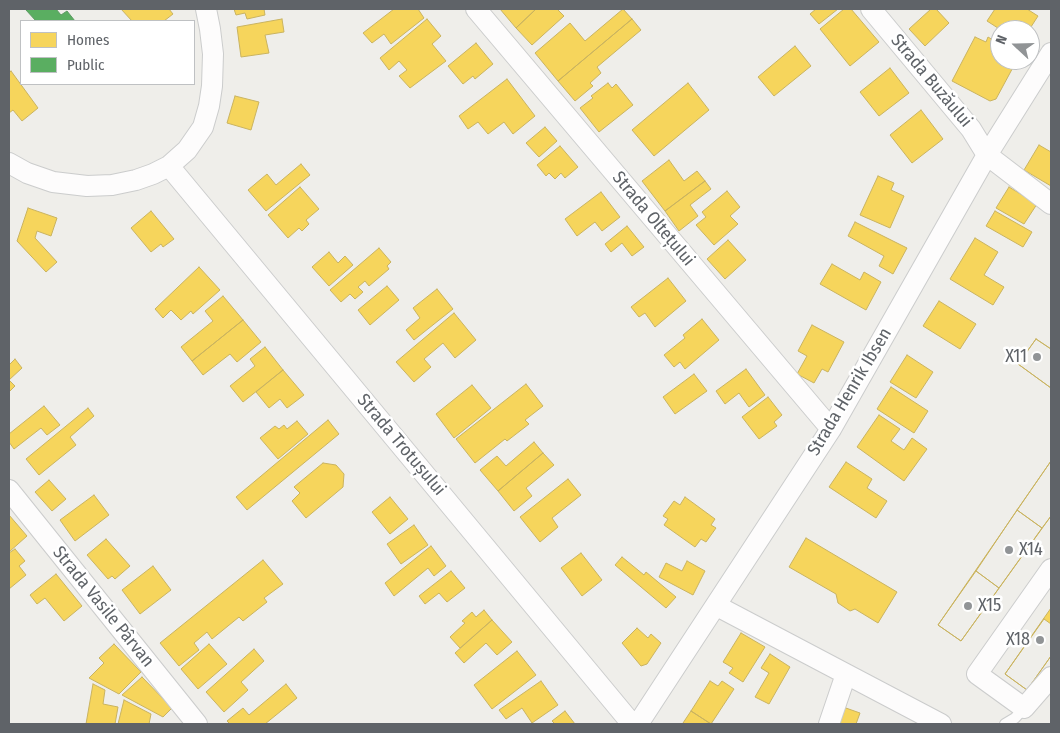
<!DOCTYPE html>
<meta charset="utf-8">
<style>
body{margin:0}
#map{position:relative;width:1060px;height:733px;overflow:hidden;background:#efeeea;font-family:"Fira Sans Condensed",sans-serif}
canvas{display:block}
.frame{position:absolute;inset:0;border:10px solid #5f6368;pointer-events:none}
.legend{position:absolute;left:20px;top:20px;width:175px;height:65px;box-sizing:border-box;background:#fff;border:1px solid #bfc1c3;margin:0;padding:6px 9px;list-style:none;font-size:15px;color:#5f6368}
.legend li{display:flex;align-items:center;gap:10px;height:25px}
.legend b{width:25px;border:1px solid #bfc1c3}
.north{position:absolute;left:990px;top:20px;width:50px;height:50px;box-sizing:border-box;background:#fff;border:1px solid #bfc1c3;border-radius:50%;rotate:291deg;font-size:14px;font-weight:700;line-height:20px;text-align:center;color:#5f6368}
.north::after{content:'';display:block;margin:auto;width:18px;height:22px;background:#919496;clip-path:polygon(50% 0,100% 100%,50% 72%,0 100%)}
</style>
<div id="map">
<canvas width="1060" height="733"></canvas>
<div class="frame"></div>
<ul class="legend">
<li><b style="height:14px;background:#f6d55c"></b>Homes</li>
<li><b style="height:14px;background:#5aae61"></b>Public</li>
</ul>
<div class="north">N</div>
</div>
<script>
const ctx = document.querySelector('canvas').getContext('2d');
ctx.lineJoin = 'round';
function paint(path, color) { ctx.fillStyle = color; ctx.fill(path, 'evenodd'); }
const shape = rows => new Path2D(rows.map(r => 'M' + r).join(''));
function strokePath(path, color, width, dash) { ctx.strokeStyle = color; ctx.lineWidth = width; ctx.lineCap = dash ? 'butt' : 'round'; ctx.setLineDash(dash || []); ctx.stroke(path); }
function write(font, color, halo, rows, align = 'center') {
  ctx.font = font + ' "Fira Sans Condensed",sans-serif'; ctx.lineWidth = 5; ctx.setLineDash([]); ctx.textBaseline = 'middle'; ctx.strokeStyle = halo; ctx.fillStyle = color; for (const [text, x, y, turn = 0] of rows) {
    ctx.save(); ctx.translate(x, y); ctx.rotate((+turn || 0) * Math.PI / 180); ctx.textAlign = isNaN(turn) ? turn : align; if (halo) ctx.strokeText(text, 0, 0); ctx.fillText(text, 0, 0); ctx.restore();
  }
}
const homes = shape([
 [121,9,169,9,173,14,164,21,132,21,121,9],
 [234,9,264,9,265,15,247,19,245,13,236,15,234,9],
 [394,9,418,9,424,18,391,44,384,34,372,43,363,33,394,9],
 [500,9,536,9,516,28,500,9],
 [536,9,557,9,564,16,532,45,516,28,536,9],
 [623,9,632,19,558,81,535,53,570,23,585,41,623,9],
 [816,9,838,9,819,24,810,14,816,9],
 [844,9,851,9,879,42,850,66,820,29,844,9],
 [931,9,936,9,949,23,925,46,909,29,931,9],
 [995,9,1027,9,1038,16,1029,30,1001,30,987,21,995,9],
 [282,19,284,32,265,35,269,53,241,57,237,27,282,19],
 [427,19,441,36,432,44,446,61,410,88,399,76,407,70,399,61,389,70,380,58,427,19],
 [632,19,641,30,597,67,601,73,590,83,593,86,575,101,558,81,632,19],
 [975,37,986,42,988,37,1000,44,1000,60,1017,60,996,99,990,101,952,81,975,37],
 [476,43,493,64,475,79,473,76,463,84,448,66,476,43],
 [795,46,811,66,774,96,758,77,795,46],
 [890,68,909,93,879,116,860,92,890,68],
 [11,71,38,108,22,121,13,110,9,113,9,73,11,71],
 [507,79,535,116,513,134,504,122,488,134,478,122,468,129,459,116,507,79],
 [608,83,612,88,616,84,633,105,599,132,580,108,593,98,591,96,608,83],
 [688,83,709,110,654,156,632,130,688,83],
 [235,96,259,102,251,130,227,123,235,96],
 [921,110,943,139,912,163,890,135,921,110],
 [545,127,557,141,539,157,526,143,545,127],
 [1039,145,1051,152,1051,186,1024,170,1039,145],
 [560,146,578,167,565,178,561,173,555,179,549,173,546,176,537,165,560,146],
 [669,160,684,181,697,171,705,181,665,211,642,181,669,160],
 [301,164,310,175,266,211,248,190,267,174,276,185,301,164],
 [878,176,894,183,891,190,904,196,890,228,860,215,878,176],
 [705,181,711,189,690,205,698,216,679,231,665,211,705,181],
 [300,187,319,209,306,220,309,224,302,231,299,228,288,238,268,215,300,187],
 [1009,187,1037,204,1024,224,996,208,1009,187],
 [727,191,740,207,730,216,738,224,714,245,696,225,706,217,702,212,727,191],
 [601,192,620,217,602,231,595,222,577,236,565,219,601,192],
 [28,208,57,218,51,236,37,231,35,238,57,262,46,272,17,241,28,208],
 [151,211,174,239,163,247,161,244,151,252,131,228,151,211],
 [995,211,1032,232,1023,247,986,226,995,211],
 [855,222,907,248,893,274,879,266,884,256,848,236,855,222],
 [627,226,644,247,632,256,622,243,611,252,605,244,627,226],
 [975,238,998,252,984,275,1004,287,993,305,950,279,975,238],
 [728,240,746,260,725,279,707,259,728,240],
 [379,248,391,262,387,266,389,269,369,286,365,281,358,287,363,292,355,299,350,294,341,302,330,290,379,248],
 [329,252,338,263,345,256,353,265,329,286,312,267,329,252],
 [832,264,860,280,864,272,881,282,866,310,820,284,832,264],
 [199,267,220,290,193,314,191,311,181,320,171,310,163,318,155,309,199,267],
 [668,278,686,301,655,327,645,313,639,317,631,307,668,278],
 [387,286,399,300,370,325,358,310,387,286],
 [437,289,453,309,414,340,406,330,420,318,413,308,437,289],
 [223,296,243,320,192,361,181,347,213,321,205,311,223,296],
 [939,301,976,324,960,349,923,326,939,301],
 [454,313,476,340,455,358,443,343,424,359,431,367,414,382,396,362,454,313],
 [702,319,719,340,685,369,680,362,674,367,664,355,685,338,683,335,702,319],
 [243,320,261,342,237,362,230,354,203,375,192,361,243,320],
 [812,325,844,342,828,372,822,369,814,383,797,374,807,356,798,351,812,325],
 [1036,339,1051,349,1051,388,1018,364,1036,339],
 [1036,339,1051,349,1051,388,1018,364,1036,339],
 [265,347,283,370,243,402,230,386,255,366,250,359,265,347],
 [907,355,933,372,916,398,890,382,907,355],
 [15,359,22,368,9,380,15,386,9,392,9,365,15,359],
 [746,369,765,395,749,407,739,393,725,404,716,391,746,369],
 [283,370,304,395,287,408,280,399,269,408,256,392,283,370],
 [694,374,707,391,675,414,663,397,694,374],
 [526,384,543,406,525,420,529,424,507,441,505,439,475,463,456,439,526,384],
 [472,385,491,408,454,438,436,414,472,385],
 [891,387,928,411,914,433,877,409,891,387],
 [768,397,782,415,774,422,777,426,759,439,742,417,768,397],
 [44,406,60,425,47,435,41,428,14,449,9,442,9,434,44,406],
 [88,408,94,416,70,437,76,445,39,475,26,459,88,408],
 [879,415,900,429,891,441,904,450,912,438,927,449,904,481,857,447,879,415],
 [328,420,339,434,247,510,236,497,328,420],
 [297,421,308,434,278,459,260,438,275,426,279,429,284,425,287,429,297,421],
 [534,442,543,453,498,491,480,470,497,456,506,466,534,442],
 [543,453,554,465,526,488,532,496,514,511,498,491,543,453],
 [1051,461,1051,516,961,641,938,625,1051,461],
 [1051,461,1051,516,1042,528,1017,510,1051,461],
 [846,462,872,479,867,488,887,501,876,518,829,487,846,462],
 [323,463,336,465,344,474,343,487,306,518,292,501,300,493,294,487,323,463],
 [568,479,581,495,552,518,558,527,540,542,520,517,568,479],
 [49,480,66,499,52,511,35,492,49,480],
 [94,495,109,515,75,541,60,520,94,495],
 [390,497,408,519,390,534,372,512,390,497],
 [685,497,715,519,711,525,716,528,706,542,701,539,695,547,664,525,668,519,663,516,674,501,680,505,685,497],
 [1017,510,1042,528,999,588,976,571,1017,510],
 [9,515,27,536,9,552,9,515],
 [414,525,428,545,401,564,387,544,414,525],
 [806,538,897,592,878,623,855,609,850,611,838,603,836,594,789,567,806,538],
 [106,539,130,566,115,579,112,576,108,579,87,555,106,539],
 [431,546,446,566,434,576,428,568,394,596,385,583,431,546],
 [15,549,25,561,19,566,26,575,9,589,9,553,15,549],
 [581,553,602,580,582,596,561,568,581,553],
 [622,557,644,575,646,572,676,597,666,608,615,565,622,557],
 [263,560,283,584,264,598,267,602,243,621,239,617,212,639,207,632,194,643,199,650,179,666,160,643,263,560],
 [687,561,705,571,693,595,659,577,666,563,682,571,687,561],
 [153,566,171,590,140,614,122,590,153,566],
 [451,571,465,588,447,602,439,593,425,604,419,596,451,571],
 [976,571,999,588,961,641,938,625,976,571],
 [56,574,82,606,64,621,45,598,37,604,30,595,56,574],
 [1051,608,1051,656,1027,690,1005,674,1051,608],
 [484,610,492,620,460,648,450,637,465,623,462,621,472,612,476,617,484,610],
 [1044,619,1051,624,1051,656,1027,690,1005,674,1044,619],
 [492,620,512,642,497,655,486,643,464,663,455,653,492,620],
 [637,628,648,638,651,634,661,643,647,664,641,666,622,643,637,628],
 [741,633,765,647,743,682,729,673,733,668,723,662,741,633],
 [114,644,141,672,119,694,89,678,104,663,99,658,114,644],
 [209,644,227,664,198,689,181,669,209,644],
 [254,649,264,661,241,682,248,690,224,712,206,692,254,649],
 [517,651,536,675,492,709,474,685,517,651],
 [770,654,790,667,769,704,755,697,769,673,761,668,770,654],
 [142,677,172,708,163,717,122,695,142,677],
 [541,681,558,705,532,723,522,708,506,719,499,710,541,681],
 [710,681,718,686,722,681,734,689,711,724,691,711,710,681],
 [93,684,105,690,103,704,118,707,115,724,86,724,93,684],
 [286,684,297,698,265,724,230,724,227,721,243,708,249,715,286,684],
 [124,700,151,714,149,724,118,724,124,700],
 [843,707,860,713,856,724,837,724,843,707],
 [565,711,575,724,555,724,552,721,565,711],
 [691,711,711,724,712,724,685,724,683,723,691,711]
]);
paint(homes, '#f6d55c');
strokePath(homes, '#c9b360', 1);
const public = shape([
 [27,9,56,9,61,15,67,11,75,21,36,21,26,10,27,9]
]);
paint(public, '#5aae61');
strokePath(public, '#5c9863', 1);
const lane = shape([
 [1005,724,1015,718,1024,708]
]);
const street = shape([
 [476,9,831,429],
 [871,9,971,129,987,155,1051,204],
 [9,163,27,173,53,182,87,186,112,185,136,180,153,174,169,166,187,150,203,127,209,106,212,86,213,54,210,29,206,9],
 [169,166,632,724],
 [9,490,197,724],
 [1051,569,977,674,1024,708,1051,677],
 [717,606,846,674,829,724],
 [846,674,941,724],
 [638,724,831,429,987,155,1051,53]
]);
strokePath(lane, '#cbcccc', 12);
strokePath(street, '#cbcccc', 22);
strokePath(lane, '#fdfcfc', 10);
strokePath(street, '#fdfcfc', 20);
for (const [x, y, r, color] of [
 [1037,357,5,"#919496"],
 [1009,550,5,"#919496"],
 [968,606,5,"#919496"],
 [1040,640,5,"#919496"]
]) { const dot = new Path2D(); dot.arc(x, y, r, 0, 2 * Math.PI); ctx.fillStyle = color; ctx.fill(dot); strokePath(dot, '#fff', 2); }
write('18px', '#5f6368', '#fff', [
 ["Strada Buzăului",931,81,50],
 ["Strada Oltețului",653,219,50],
 ["Strada Henrik Ibsen",850,392,-59],
 ["Strada Trotușului",401,445,50],
 ["Strada Vasile Pârvan",103,607,51]
]);
write('18px', '#5f6368', '#fff', [
 ["X11",1027,357],
 ["X14",1019,550,"left"],
 ["X15",978,606,"left"],
 ["X18",1030,640]
], 'right');
</script>
